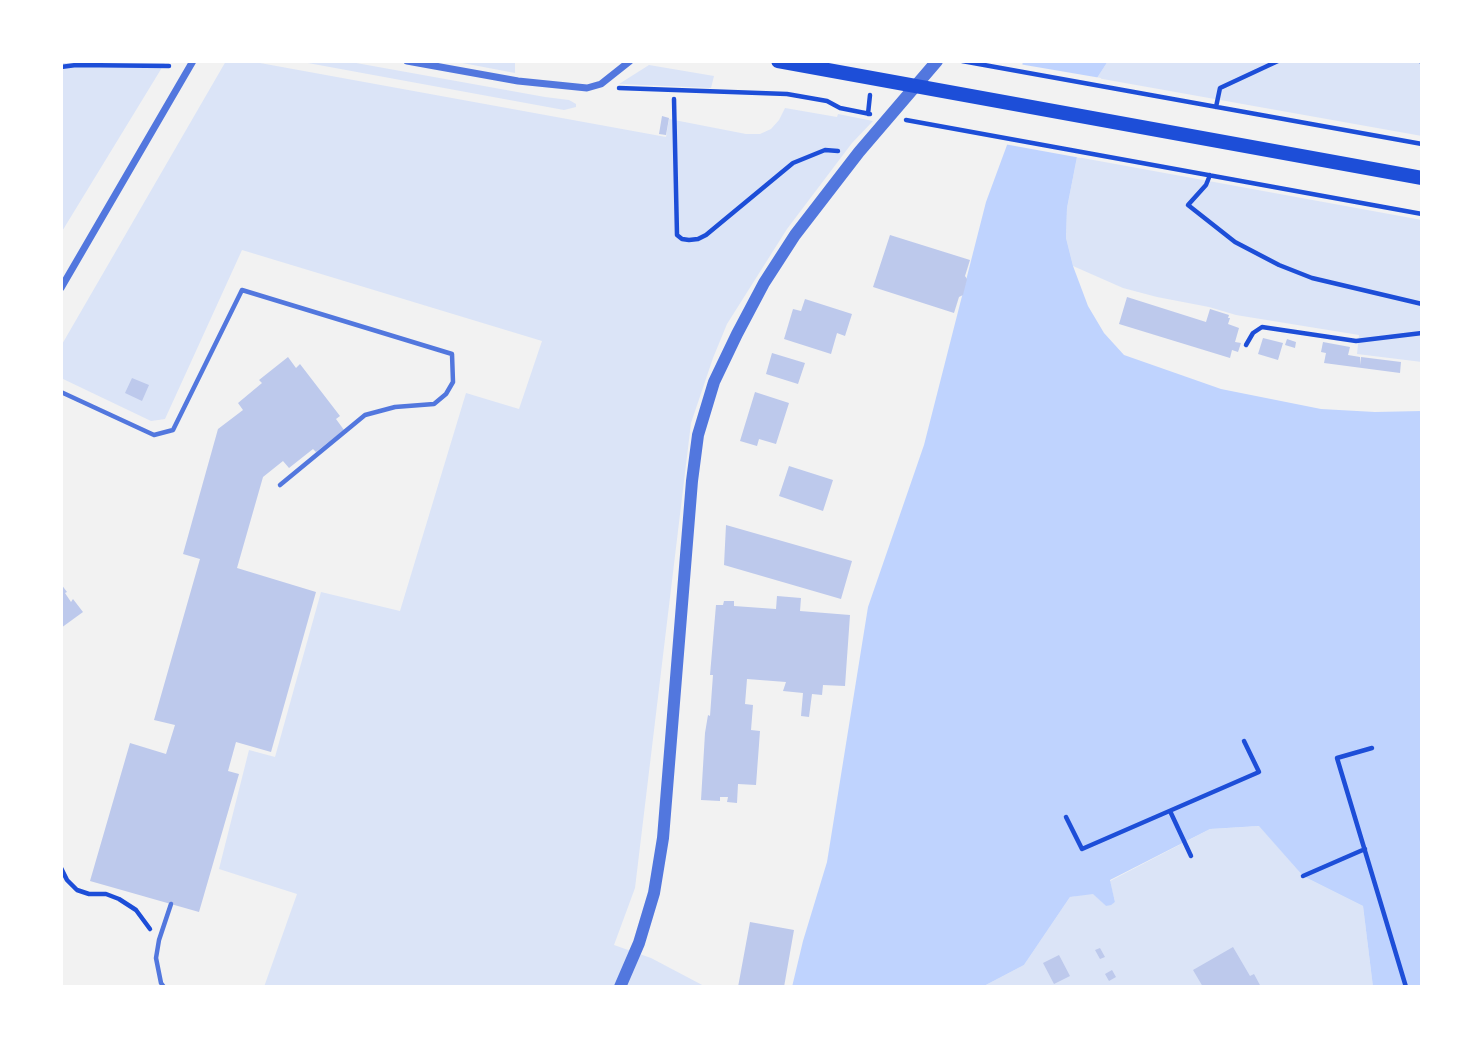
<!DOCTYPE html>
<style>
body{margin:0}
#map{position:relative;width:1483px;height:1048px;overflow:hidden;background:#f2f2f2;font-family:"Times New Roman",serif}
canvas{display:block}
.frame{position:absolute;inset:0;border:63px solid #fff;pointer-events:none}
</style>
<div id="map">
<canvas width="1483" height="1048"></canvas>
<div class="frame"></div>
</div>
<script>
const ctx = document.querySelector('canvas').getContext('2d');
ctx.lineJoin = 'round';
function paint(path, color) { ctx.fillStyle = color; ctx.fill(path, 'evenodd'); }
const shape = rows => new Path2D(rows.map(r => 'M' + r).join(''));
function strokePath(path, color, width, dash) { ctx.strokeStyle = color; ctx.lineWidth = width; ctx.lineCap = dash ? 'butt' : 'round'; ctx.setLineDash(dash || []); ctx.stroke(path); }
paint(shape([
 [61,61,166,61,61,233],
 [226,61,249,61,666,137,669,119,746,134,760,134,771,129,779,120,785,108,837,117,838,114,873,121,852,143,787,229,727,324,713,358,691,423,635,888,614,945,651,958,706,987,264,987,297,894,219,869,249,750,275,757,321,592,400,611,466,393,519,409,542,341,242,250,165,419,151,421,61,378,61,346],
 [297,61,345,61,545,97,569,100,576,104,576,107,564,110],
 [452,61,515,61,515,73],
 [1108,61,1422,61,1422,136,1097,78],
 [649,65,714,76,711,88,619,84],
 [1077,157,1422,220,1422,362,1357,354,1359,335,1236,315,1209,307,1157,297,1123,288,1073,266,1066,238,1067,208],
 [1260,826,1303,876,1363,906,1373,987,982,987,1024,965,1070,897,1093,893,1106,906,1115,902,1110,881,1210,829]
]), '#dbe4f7');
paint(shape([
 [1023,61,1108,61,1097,78,1077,157,1067,208,1066,238,1073,266,1088,306,1104,333,1124,355,1221,389,1321,409,1375,412,1422,411,1422,987,1373,987,1363,906,1303,876,1259,826,1210,829,1110,880,1115,902,1111,905,1106,906,1093,894,1070,897,1024,965,982,987,792,987,803,941,827,862,868,607,924,445,986,202,1007,145]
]), '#bfd3fe');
paint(shape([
 [1019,64,1101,78,1081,158,1004,144]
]), '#f2f2f2');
paint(shape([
 [662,116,669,118,666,135,659,134],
 [890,235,970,260,965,276,967,279,963,295,959,297,954,313,873,287],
 [1127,297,1206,322,1210,309,1229,315,1228,318,1230,318,1228,324,1239,328,1235,342,1241,343,1238,352,1232,350,1230,358,1119,324],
 [805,299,852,314,845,336,837,333,831,354,784,339,793,309,801,311],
 [1263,338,1283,343,1278,360,1258,354],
 [1287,339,1296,342,1295,348,1285,345],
 [1323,342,1350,347,1348,355,1360,357,1360,365,1361,357,1401,362,1400,373,1324,363,1326,353,1321,352],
 [772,353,805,363,798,384,766,374],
 [288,357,296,368,300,364,340,416,336,419,344,430,316,452,313,449,289,468,283,461,263,477,237,568,316,592,271,752,236,742,228,771,239,774,199,912,90,881,130,743,166,754,175,725,154,720,200,559,183,554,218,429,243,410,238,403,262,383,259,380],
 [132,378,149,385,142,401,125,393],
 [755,392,789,403,776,444,759,439,757,446,740,441],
 [789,466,833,480,823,511,779,496],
 [726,525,852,561,841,599,724,565],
 [61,584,67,592,65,593,71,602,73,599,83,612,61,628],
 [777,596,801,598,800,611,850,615,845,686,823,685,822,695,812,694,809,717,801,716,803,693,783,691,786,682,747,679,745,704,753,705,751,730,760,731,756,785,738,784,737,803,727,802,728,797,720,797,720,801,701,800,705,733,708,715,710,716,713,675,710,675,716,605,723,605,724,601,734,601,734,606,776,609],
 [750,922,794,930,784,987,738,987],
 [1233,947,1250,976,1254,974,1261,987,1203,987,1193,970],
 [1100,948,1105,957,1100,959,1095,950],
 [1059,955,1070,976,1054,984,1043,963],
 [1112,970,1116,977,1109,981,1105,974]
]), '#bdc9ec');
strokePath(shape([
 [962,61,1422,144],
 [1420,61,1422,62],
 [61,67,76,65,169,66],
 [619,88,787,94,827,101,840,108,870,114],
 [674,99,677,235,682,239,689,240,698,239,706,235,793,163,825,150,838,151],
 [1216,107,1220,88,1278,61],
 [868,114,870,95],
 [906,120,1422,214],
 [1210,175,1206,185,1188,205,1235,242,1279,265,1312,278,1422,304],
 [1246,345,1253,333,1262,327,1356,341,1422,333],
 [1372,748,1337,758,1406,987],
 [1170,811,1191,856],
 [1066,817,1082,849,1259,772,1244,741],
 [61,868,67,880,77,890,89,894,106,894,119,899,136,910,150,929],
 [1303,876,1365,849]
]), '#1d4ed8', 4.5);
strokePath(shape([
 [61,392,154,435,173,430,242,290,452,354,453,382,446,394,434,404,395,407,365,415,280,485],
 [164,987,161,983,156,958,159,940,171,904]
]), '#5277de', 4.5);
strokePath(shape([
 [407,61,518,81,587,88,601,84,630,61],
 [61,288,193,61]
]), '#5277de', 7);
strokePath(shape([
 [620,987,639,943,654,893,663,838,692,481,698,435,714,382,737,334,764,283,795,235,859,152,937,61]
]), '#5277de', 12);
strokePath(shape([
 [778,61,1422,178]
]), '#1d4ed8', 14);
</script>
